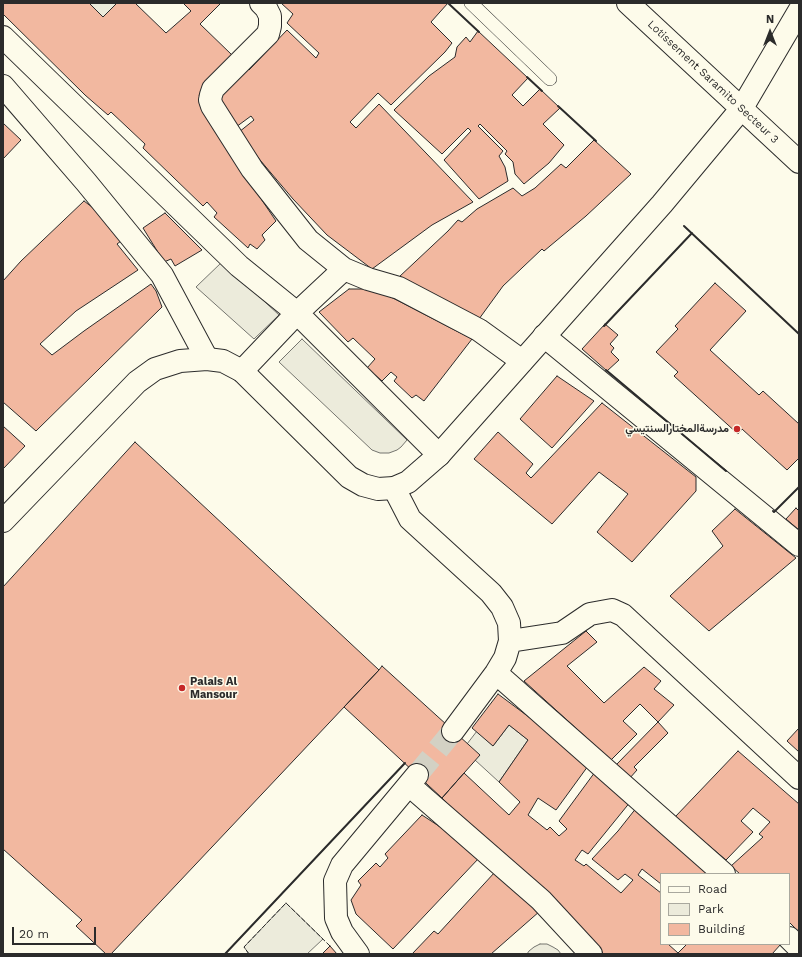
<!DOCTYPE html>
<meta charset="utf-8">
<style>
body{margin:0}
#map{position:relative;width:802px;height:957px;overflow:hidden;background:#fdfbea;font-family:"Work Sans",sans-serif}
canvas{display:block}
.frame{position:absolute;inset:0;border:4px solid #2b2b2b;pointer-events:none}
.legend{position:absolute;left:660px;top:873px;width:130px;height:72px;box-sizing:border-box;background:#fdfbea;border:1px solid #a9a89e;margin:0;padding:5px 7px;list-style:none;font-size:12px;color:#2b2b2b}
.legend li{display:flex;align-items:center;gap:8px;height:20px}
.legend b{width:20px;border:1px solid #a9a89e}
.north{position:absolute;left:750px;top:12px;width:40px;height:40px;-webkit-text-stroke:3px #fdfbea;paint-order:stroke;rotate:0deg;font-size:11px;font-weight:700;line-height:16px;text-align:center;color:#2b2b2b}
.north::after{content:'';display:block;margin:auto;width:14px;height:18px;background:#2b2b2b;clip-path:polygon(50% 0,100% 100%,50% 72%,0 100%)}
.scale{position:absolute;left:12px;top:927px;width:84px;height:18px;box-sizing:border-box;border:2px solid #2b2b2b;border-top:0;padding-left:5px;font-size:12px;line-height:14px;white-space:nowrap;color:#2b2b2b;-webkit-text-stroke:3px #fdfbea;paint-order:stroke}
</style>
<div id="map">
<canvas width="802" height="957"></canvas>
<div class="frame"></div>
<ul class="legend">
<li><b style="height:5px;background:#fdfbea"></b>Road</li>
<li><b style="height:11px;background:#ecebdb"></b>Park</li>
<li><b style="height:11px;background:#f2b8a0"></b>Building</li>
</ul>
<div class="north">N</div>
<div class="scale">20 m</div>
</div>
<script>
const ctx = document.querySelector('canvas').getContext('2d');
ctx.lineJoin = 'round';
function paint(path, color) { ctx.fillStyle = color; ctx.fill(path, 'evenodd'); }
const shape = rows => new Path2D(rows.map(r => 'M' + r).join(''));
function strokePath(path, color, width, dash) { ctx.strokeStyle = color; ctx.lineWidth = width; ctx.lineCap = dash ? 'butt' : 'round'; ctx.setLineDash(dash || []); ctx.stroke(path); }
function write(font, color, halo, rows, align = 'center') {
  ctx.font = font + ' "Work Sans",Vazirmatn,sans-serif'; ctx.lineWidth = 3; ctx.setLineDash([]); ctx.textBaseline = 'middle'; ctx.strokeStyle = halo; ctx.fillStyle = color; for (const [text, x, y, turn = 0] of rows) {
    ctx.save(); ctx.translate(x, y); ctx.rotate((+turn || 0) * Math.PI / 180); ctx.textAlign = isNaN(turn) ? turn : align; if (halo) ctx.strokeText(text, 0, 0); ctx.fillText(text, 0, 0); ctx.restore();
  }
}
const green = shape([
 [89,3,117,3,103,17,89,3],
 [222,262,279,315,254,339,196,287,222,262],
 [302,339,407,440,401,447,397,450,389,453,380,453,372,450,279,362,302,339],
 [509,725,528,740,499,782,475,760,467,744,477,731,493,746,509,725],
 [286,903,323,939,307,954,249,954,244,947,286,903],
 [540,944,547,944,553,947,558,950,561,954,527,954,529,951,534,947,540,944]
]);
paint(green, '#ecebdb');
strokePath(green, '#74746e', 1);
const building = shape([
 [3,3,89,3,103,17,117,3,135,3,166,33,191,11,183,3,221,3,200,24,232,55,199,95,245,175,276,221,262,235,265,240,257,249,250,244,248,248,214,217,217,213,207,202,203,206,143,148,145,144,111,112,108,115,85,95,3,14,3,3],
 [281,3,448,3,431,22,452,43,445,52,391,105,378,93,350,122,356,128,379,104,473,202,432,225,372,269,327,235,293,199,260,160,239,132,254,120,251,116,236,127,218,100,245,66,249,70,287,30,316,58,319,53,287,23,293,14,281,3],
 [478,31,528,78,512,95,523,106,540,89,560,108,543,124,564,145,549,163,524,184,515,174,513,162,505,154,507,151,480,124,478,126,503,151,499,156,505,167,508,181,479,199,444,160,471,131,468,128,442,154,394,110,429,76,455,57,457,47,466,37,470,42,478,31],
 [3,123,21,140,3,159,3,123],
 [594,140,631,174,586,216,544,251,542,249,503,286,479,319,399,277,448,231,458,220,462,222,477,209,513,188,522,196,535,188,561,164,566,168,594,140],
 [84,201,105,217,121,241,117,244,138,270,76,311,40,344,52,355,84,331,151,284,156,291,162,307,36,431,3,402,3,281,21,261,84,201],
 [165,213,202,250,175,266,171,259,164,262,143,228,165,213],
 [715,283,746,311,710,350,759,395,763,391,799,424,799,458,787,470,742,429,738,434,674,376,678,372,656,352,678,329,675,326,715,283],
 [349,289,368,289,387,295,472,339,424,401,416,395,412,398,394,381,397,377,391,372,382,381,367,368,375,359,353,338,348,342,319,312,349,289],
 [605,324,618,335,610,344,614,348,611,352,619,360,607,371,582,349,605,324],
 [557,376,594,401,552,448,520,419,557,376],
 [602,403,696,477,696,491,632,562,597,532,628,494,599,472,552,524,474,459,498,432,533,464,526,473,531,478,602,403],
 [3,426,25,446,3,469,3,426],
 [135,442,379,670,111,954,106,954,76,926,82,920,3,849,3,587,135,442],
 [796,508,799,511,799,530,786,519,796,508],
 [735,509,796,558,709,631,670,596,723,546,712,531,735,509],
 [586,631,597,642,567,666,604,703,644,667,661,681,654,689,674,705,658,722,640,704,623,721,637,734,611,760,524,681,586,631],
 [382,666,480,755,442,798,344,707,379,670,382,666],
 [498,694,545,729,588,766,556,810,538,798,528,815,547,830,550,827,559,836,567,829,559,821,595,772,631,801,588,854,582,850,575,860,584,866,586,864,621,893,633,880,625,874,618,880,592,859,618,831,637,807,712,874,661,874,661,884,642,869,638,875,661,893,661,944,668,944,678,953,687,944,781,944,772,954,603,954,557,901,468,824,442,798,464,773,509,815,520,802,499,782,528,740,509,725,493,746,472,728,498,694],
 [658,722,668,733,634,767,637,770,629,779,616,765,658,722],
 [799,728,799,752,787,741,799,728],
 [738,751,799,804,799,932,789,922,789,874,740,874,731,866,763,837,759,834,770,822,753,808,741,821,753,832,726,860,675,817,738,751],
 [422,815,454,836,479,858,393,949,356,914,351,900,361,885,358,881,376,863,380,867,388,858,385,854,422,815],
 [495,872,540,911,491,954,412,954,434,931,438,934,495,872],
 [330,946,337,954,322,954,330,946]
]);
paint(building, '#f2b8a0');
strokePath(building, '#2b2b2b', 1);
strokePath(shape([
 [417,775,453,731]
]), '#d3d1c4', 22, [22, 11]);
const lane = shape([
 [471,3,550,79]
]);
const street = shape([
 [261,3,266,8,270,16,270,26,268,34,213,89,211,95,210,100,212,106,252,169,308,240,344,269,368,279,399,288,479,330,522,361],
 [3,37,239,266,297,313,439,455],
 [3,86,86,182,162,275,207,359],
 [742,108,799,11],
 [544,336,799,545],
 [242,371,297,313,344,269],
 [394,488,410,519,491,593,502,607,509,623,510,641,505,658,496,673,453,731],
 [510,641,562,633,590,614,612,610,623,615,799,778],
 [496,673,724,874],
 [409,785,541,900,591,954],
 [789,938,799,948],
 [358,954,342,932,336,918,335,881,342,865,417,775]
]);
const secondary = shape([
 [628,3,799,162],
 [3,521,137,382,155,369,180,361,207,359,223,361,242,371,349,477,363,485,378,489,394,488,408,482,439,455,662,204,742,108]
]);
strokePath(lane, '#2b2b2b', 14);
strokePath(street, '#2b2b2b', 24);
strokePath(secondary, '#2b2b2b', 24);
strokePath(lane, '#fdfbea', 13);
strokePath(street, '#fdfbea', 22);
strokePath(secondary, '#fdfbea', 22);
strokePath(shape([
 [249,954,244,947,286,903,330,946]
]), '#2b2b2b', 1, [5, 2]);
strokePath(shape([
 [448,3,479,32],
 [527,77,542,91],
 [558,106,596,141],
 [684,226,799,334],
 [604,326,692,233],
 [606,370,726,471],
 [773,511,774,512,799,487],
 [225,954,405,763]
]), '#2b2b2b', 2);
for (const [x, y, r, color] of [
 [737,429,4,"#c62828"],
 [182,688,4,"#c62828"]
]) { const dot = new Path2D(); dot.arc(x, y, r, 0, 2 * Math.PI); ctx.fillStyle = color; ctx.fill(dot); strokePath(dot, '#fdfbea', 1.5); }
write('11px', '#2b2b2b', '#fdfbea', [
 ["Lotissement Saramito Secteur 3",713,82,43]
]);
write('bold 11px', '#2b2b2b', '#fdfbea', [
 ["مدرسةالمختارالسنتيسي",729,429],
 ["Palais Al",190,682,"left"],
 ["Mansour",190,695,"left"]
], 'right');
</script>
